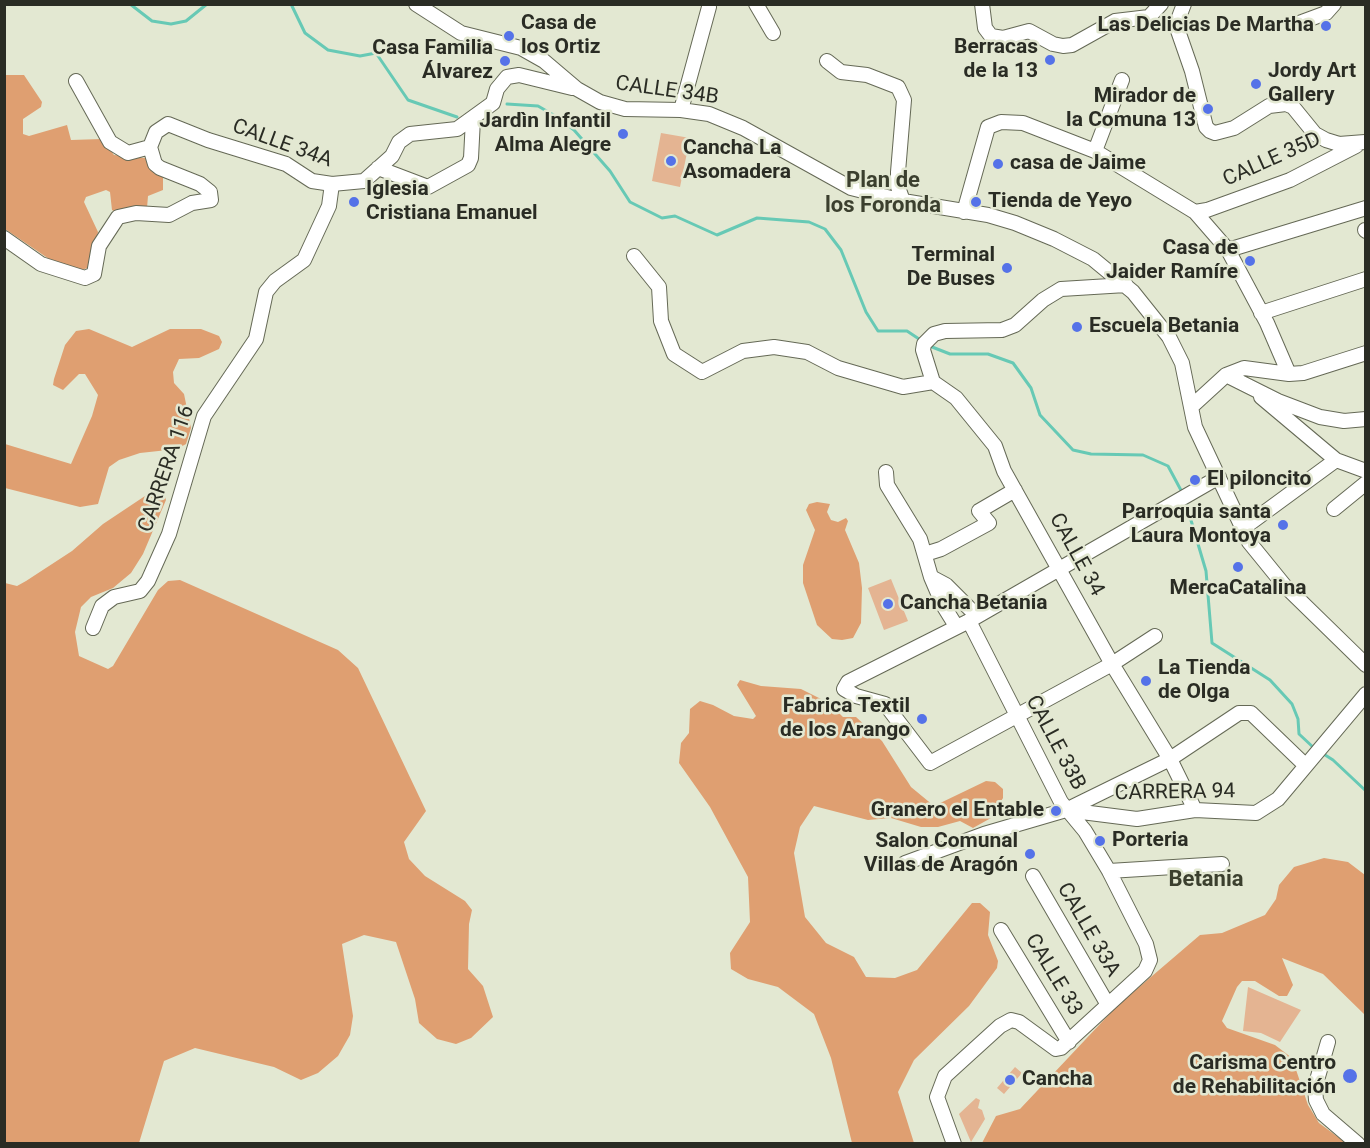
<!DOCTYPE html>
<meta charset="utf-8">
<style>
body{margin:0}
#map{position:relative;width:1370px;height:1148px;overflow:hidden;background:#e3e8d2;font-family:Roboto,sans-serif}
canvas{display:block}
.frame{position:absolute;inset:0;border:6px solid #2a2c24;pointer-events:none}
</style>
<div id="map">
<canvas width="1370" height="1148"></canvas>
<div class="frame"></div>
</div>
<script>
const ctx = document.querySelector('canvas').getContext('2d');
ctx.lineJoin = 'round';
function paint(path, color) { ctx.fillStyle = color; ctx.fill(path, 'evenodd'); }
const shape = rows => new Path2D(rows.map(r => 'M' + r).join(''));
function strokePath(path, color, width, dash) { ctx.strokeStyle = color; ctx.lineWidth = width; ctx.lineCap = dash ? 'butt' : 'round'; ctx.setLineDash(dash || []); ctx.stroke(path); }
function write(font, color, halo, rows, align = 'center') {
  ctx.font = font + ' Roboto,sans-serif'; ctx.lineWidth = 5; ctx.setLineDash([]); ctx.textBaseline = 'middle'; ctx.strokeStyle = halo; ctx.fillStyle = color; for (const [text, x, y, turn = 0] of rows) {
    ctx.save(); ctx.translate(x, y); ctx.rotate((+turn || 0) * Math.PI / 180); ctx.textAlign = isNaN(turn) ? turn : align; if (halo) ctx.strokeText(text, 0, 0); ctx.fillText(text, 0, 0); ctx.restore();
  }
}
paint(shape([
 [661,133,690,138,680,187,652,181],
 [891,579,908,621,884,630,868,588],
 [1248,987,1301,1010,1280,1042,1261,1033,1243,1031],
 [1015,1067,1022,1073,1004,1094,997,1088],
 [976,1098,980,1100,978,1108,982,1110,985,1119,971,1142,959,1114]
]), '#e4b492');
paint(shape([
 [4,75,24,75,42,102,41,107,23,119,23,134,29,136,67,125,71,140,102,139,114,155,145,158,163,176,163,190,148,196,147,208,116,212,112,210,110,192,106,190,86,197,84,202,98,232,90,267,79,271,52,261,5,229],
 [89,329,132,347,170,329,201,329,219,336,222,342,219,349,199,358,179,359,173,372,174,383,184,394,191,428,186,444,177,449,140,453,119,460,109,467,98,504,80,507,5,488,5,444,71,464,92,416,98,395,85,374,79,374,63,390,53,385,54,379,65,345,76,331],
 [151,492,164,494,166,500,143,554,131,573,113,588,91,597,81,607,75,632,79,656,108,669,113,666,158,590,168,581,180,580,338,650,358,668,426,811,404,842,409,859,425,876,465,901,472,910,469,924,468,969,483,986,493,1017,471,1038,456,1044,437,1039,419,1023,415,999,396,942,364,935,342,944,353,1016,350,1035,338,1056,318,1073,301,1080,274,1067,195,1048,164,1061,139,1143,5,1143,5,583,17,586,26,581,72,551,103,524],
 [817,502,830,504,827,512,831,520,838,522,846,518,848,521,845,530,859,563,862,588,861,623,853,638,842,640,832,639,817,625,803,583,803,565,815,530,806,510,809,504],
 [740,680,761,686,801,689,829,703,843,717,856,717,882,741,911,787,934,806,986,781,995,782,1003,789,1003,798,991,818,973,828,960,821,938,827,921,827,891,818,868,820,814,806,800,827,794,853,805,917,826,943,854,957,866,977,895,978,917,970,972,903,980,903,990,912,988,935,998,961,997,968,969,1006,914,1060,898,1092,914,1143,852,1143,831,1058,814,1014,778,987,748,979,731,969,730,953,750,922,748,877,710,807,679,763,681,743,689,733,690,709,700,701,713,705,734,716,753,719,756,716,737,685],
 [1324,858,1348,862,1365,875,1365,1015,1323,974,1282,958,1293,985,1287,996,1279,996,1255,981,1242,981,1237,987,1222,1021,1227,1028,1275,1045,1292,1058,1308,1105,1319,1123,1346,1143,982,1143,996,1116,1020,1109,1117,1006,1200,935,1222,933,1265,915,1276,899,1279,885,1294,867]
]), '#df9f71');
strokePath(shape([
 [130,4,152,21,171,24,186,21,207,4],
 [291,4,305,33,328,50,360,56,376,53,408,100,457,117],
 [507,104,538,106,557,117,574,130,610,171,630,202,662,218,675,216,717,235,757,218,809,222,825,229,841,250,866,312,878,331,907,331,922,341],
 [927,345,950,354,988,354,1013,363,1031,388,1040,415,1073,450,1091,454,1143,455,1168,466,1183,494],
 [1185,500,1206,571,1212,643,1270,680,1292,704,1298,719,1299,734,1314,748],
 [1322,753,1333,760,1366,791]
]), '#67c9b5', 3);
const minor = shape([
 [416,4,461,33,521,48,544,61,577,89,600,102,625,109,681,110,709,114,743,128,851,188,903,201,988,215,1015,223,1054,239,1093,259,1133,292,1169,337,1182,363,1195,427,1249,542,1284,585,1366,665],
 [756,4,773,33],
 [982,4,985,28,991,36,1003,38,1029,31,1053,44,1063,46,1072,45,1115,21,1149,17,1161,4],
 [1184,4,1176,25,1192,71,1206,127,1210,131,1215,133,1234,128,1269,106,1286,104,1293,107,1315,134,1326,140,1339,144,1365,142],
 [1299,23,1326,13,1334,4],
 [827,61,841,72,867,75,898,87,904,100,898,172,898,187,903,201],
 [76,81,110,142,128,153,150,147,156,132,168,124,208,140,286,164,312,181,332,184,364,181,392,156,399,142,410,134,457,129,493,103,497,89,507,77,519,75,572,88],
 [681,110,709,7],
 [1095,151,1122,80],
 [378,168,428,187,468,165,471,158,473,119],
 [964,212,988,127,1001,122,1023,123,1095,151,1195,212,1228,250,1267,323,1289,374],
 [1195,212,1207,210,1290,180,1356,146],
 [1365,230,1366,231],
 [4,238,41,264,85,278,94,274,99,246,118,217,136,213,169,215,192,203,211,200,210,192,200,184,160,168,155,164,150,147],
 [1228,250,1366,208],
 [634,256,659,287,661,321,674,354,702,372,743,351,774,347,807,352,838,368,903,387,933,382,923,350,924,344,934,334,945,331,1002,330,1015,325,1043,300,1061,289,1126,285],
 [1261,313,1366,279],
 [1226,375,1278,401,1320,417,1344,421,1366,419],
 [933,382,956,398,995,446,1004,471,1112,664,1170,759,1195,810],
 [1261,397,1336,460,1366,471],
 [1191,407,1226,375,1244,368,1289,374,1303,373,1366,353],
 [886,472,887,485,920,539,931,577,946,585,977,616],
 [1334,509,1366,483],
 [1242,529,1336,460],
 [925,554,941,549,989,523,979,511,1015,490],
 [931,577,943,605,956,626],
 [93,628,102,606,114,597,140,591,148,581,169,534,204,416,256,339,266,292,275,281,304,260,329,206,332,184],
 [1155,636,1112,664,930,763,885,704,856,696,844,689,848,682,969,621,1219,477],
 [1066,810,1170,759,1239,713,1251,713,1305,765],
 [905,863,984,834,1066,810,1137,819,1195,810,1256,813,1278,799,1366,694],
 [1109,871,1222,864],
 [1033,876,1108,1005],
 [1001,930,1069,1042],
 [1328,1042,1315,1087,1316,1100,1323,1114,1358,1144],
 [954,1144,937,1097,945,1076,1000,1026,1011,1020,1019,1022,1056,1049,1061,1048,1145,971,1150,960,1146,944,1109,871,1085,831,1061,802,969,621]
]);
strokePath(minor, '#656956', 16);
strokePath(minor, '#fff', 14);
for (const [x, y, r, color] of [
 [1326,26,6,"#5572e8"],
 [509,36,6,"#5572e8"],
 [1050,60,6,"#5572e8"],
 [505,61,6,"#5572e8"],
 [1256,84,6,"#5572e8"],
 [1208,109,6,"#5572e8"],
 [623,134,6,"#5572e8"],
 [671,161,6,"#5572e8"],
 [998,164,6,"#5572e8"],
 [354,202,6,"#5572e8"],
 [976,202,6,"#5572e8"],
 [1250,261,6,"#5572e8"],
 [1007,268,6,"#5572e8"],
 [1077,327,6,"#5572e8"],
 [1195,480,6,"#5572e8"],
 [1283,525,6,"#5572e8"],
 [1238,567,6,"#5572e8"],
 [888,604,6,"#5572e8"],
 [1146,681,6,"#5572e8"],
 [922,719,6,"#5572e8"],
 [1056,811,6,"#5572e8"],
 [1100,841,6,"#5572e8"],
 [1030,854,6,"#5572e8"],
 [1350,1076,8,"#5572e8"],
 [1010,1080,6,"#5572e8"]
]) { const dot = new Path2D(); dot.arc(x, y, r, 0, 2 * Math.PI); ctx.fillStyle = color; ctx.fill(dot); strokePath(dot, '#e3e8d2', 2); }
write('bold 21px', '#2a2c24', '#e3e8d2', [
 ["Casa de",521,24],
 ["los Ortiz",521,48],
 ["Las Delicias De Martha",1314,26,"right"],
 ["Berracas",1038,48,"right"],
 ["de la 13",1038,72,"right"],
 ["Casa Familia",493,49,"right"],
 ["Álvarez",493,73,"right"],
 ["Jordy Art",1268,72],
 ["Gallery",1268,96],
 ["Mirador de",1196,97,"right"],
 ["la Comuna 13",1196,121,"right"],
 ["Jardìn Infantil",611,122,"right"],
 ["Alma Alegre",611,146,"right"],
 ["Cancha La",683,149],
 ["Asomadera",683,173],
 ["casa de Jaime",1010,164],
 ["Iglesia",366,190],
 ["Cristiana Emanuel",366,214],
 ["Tienda de Yeyo",988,202],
 ["Casa de",1238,249,"right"],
 ["Jaider Ramíre",1238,273,"right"],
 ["Terminal",995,256,"right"],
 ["De Buses",995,280,"right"],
 ["Escuela Betania",1089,327],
 ["El piloncito",1207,480],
 ["Parroquia santa",1271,513,"right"],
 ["Laura Montoya",1271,537,"right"],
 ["MercaCatalina",1238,589,"center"],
 ["Cancha Betania",900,604],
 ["La Tienda",1158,669],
 ["de Olga",1158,693],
 ["Fabrica Textil",910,707,"right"],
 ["de los Arango",910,731,"right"],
 ["Granero el Entable",1044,811,"right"],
 ["Porteria",1112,841],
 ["Salon Comunal",1018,842,"right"],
 ["Villas de Aragón",1018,866,"right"],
 ["Carisma Centro",1336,1064,"right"],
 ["de Rehabilitación",1336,1088,"right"],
 ["Cancha",1022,1080]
], 'left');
write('21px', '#2a2c24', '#e3e8d2', [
 ["CALLE 34B",667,91,8],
 ["CALLE 34A",282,144,20],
 ["CALLE 35D",1272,160,-24],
 ["CARRERA 116",167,469,-71],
 ["CALLE 34",1076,555,61],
 ["CALLE 33B",1055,743,62],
 ["CARRERA 94",1175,793,-1],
 ["CALLE 33A",1088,930,60],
 ["CALLE 33",1053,975,59]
]);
write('bold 22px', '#3b3f2e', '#e3e8d2', [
 ["Plan de",883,181],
 ["los Foronda",883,206],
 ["Betania",1206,880]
]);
</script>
